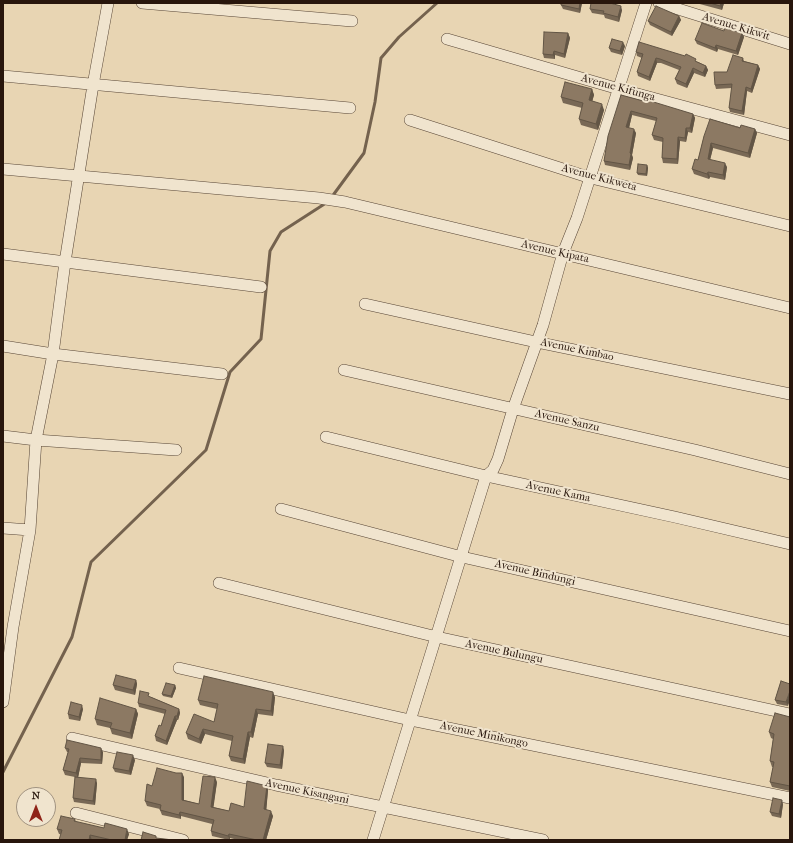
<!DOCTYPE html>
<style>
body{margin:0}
#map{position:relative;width:793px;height:843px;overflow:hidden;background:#e8d5b3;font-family:"IM FELL French Canon",serif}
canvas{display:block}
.frame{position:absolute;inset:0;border:4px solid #28160c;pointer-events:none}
.north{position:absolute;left:16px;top:787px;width:40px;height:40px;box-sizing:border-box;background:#f0e4ce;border:1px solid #a09280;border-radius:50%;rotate:0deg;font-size:11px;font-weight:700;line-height:16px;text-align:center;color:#28160c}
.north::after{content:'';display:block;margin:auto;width:14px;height:18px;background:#8f2418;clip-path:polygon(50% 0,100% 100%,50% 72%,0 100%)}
</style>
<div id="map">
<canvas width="793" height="843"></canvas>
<div class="frame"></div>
<div class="north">N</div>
</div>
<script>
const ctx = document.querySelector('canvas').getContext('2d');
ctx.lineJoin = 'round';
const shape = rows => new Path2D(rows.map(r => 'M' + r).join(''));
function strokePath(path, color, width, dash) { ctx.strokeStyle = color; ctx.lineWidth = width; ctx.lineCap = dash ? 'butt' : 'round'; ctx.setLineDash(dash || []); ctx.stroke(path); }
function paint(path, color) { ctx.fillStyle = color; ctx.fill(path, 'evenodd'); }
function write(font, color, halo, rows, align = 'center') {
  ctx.font = font + ' "IM FELL French Canon",serif'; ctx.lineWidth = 4; ctx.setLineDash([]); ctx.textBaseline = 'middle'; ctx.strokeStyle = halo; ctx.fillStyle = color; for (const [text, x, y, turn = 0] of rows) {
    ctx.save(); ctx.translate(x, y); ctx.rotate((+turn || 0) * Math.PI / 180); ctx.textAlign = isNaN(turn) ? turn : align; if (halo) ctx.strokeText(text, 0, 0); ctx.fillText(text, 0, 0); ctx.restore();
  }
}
strokePath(shape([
 [331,198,364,153,375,102,381,58,399,37,437,3],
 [3,772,72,637,91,562,206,450,230,372,261,339,270,251,281,232,326,203]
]), '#74624e', 3);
const street = shape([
 [142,3,352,21],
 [659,3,790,44],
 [447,39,619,89,790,135],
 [3,76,350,108],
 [410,120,591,178,790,226],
 [3,169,319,198,345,202,790,308],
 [3,254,261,287],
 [365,304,536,342,790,394],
 [3,346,53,354,222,374],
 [344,370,695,450,790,474],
 [3,436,36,440,176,450],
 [326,437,486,476,675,517,790,544],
 [281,509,462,557,790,631],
 [3,528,30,530],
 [219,583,437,637,790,714],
 [179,668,410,720,790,798],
 [3,702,13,627,30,530,36,440,53,354,65,262,93,85,108,3],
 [72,738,276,785,543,840],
 [76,813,183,840],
 [373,840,486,476,493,470,498,459,513,409,543,325,563,253,577,218,646,3]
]);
strokePath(street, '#584636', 12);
strokePath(street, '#f0e4ce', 11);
paint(shape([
 [582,3,580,13,563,9,561,5],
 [696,3,724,3,722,10],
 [590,9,622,10,619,22,605,18,604,15,592,13],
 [679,16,681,20,672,36,650,25,648,21],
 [724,31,742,33,744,37,738,55,718,49,717,52,697,44,695,40],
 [568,33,570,38,565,58,555,55,555,59,544,58,543,54],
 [625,46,622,55,611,52,609,48],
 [636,52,698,62,706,66,708,70,705,77,694,73,687,88,677,84,675,79,679,70,661,63,657,63,650,81,638,76,637,72,642,58,637,56],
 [743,58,744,61,758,65,760,69,752,93,747,91,744,115,730,112,729,108,732,88,716,89,715,85,727,72],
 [592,89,594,95,592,101,604,110,598,130,581,125,579,119,582,108,563,103,561,97],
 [621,95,693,114,695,118,692,133,688,132,686,142,680,141,678,164,663,163,662,158,663,142,654,140,652,135,656,121,632,115,629,128,636,133,632,155,633,158,630,170,605,165,604,161],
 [740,128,755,129,757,133,750,158,713,148,710,160,727,167,725,180,710,177,709,179,694,174,692,169,698,160,704,136],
 [647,165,648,168,647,176,638,175,637,173],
 [136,680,137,684,135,695,115,690,113,685],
 [781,681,788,706,777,704,775,700],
 [175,685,176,688,172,698,163,696,162,694],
 [151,697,179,709,180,713,178,720,177,720,167,745,156,741,155,736,161,726,165,714,139,707,138,703],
 [275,697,273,716,258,714,253,738,250,737,245,764,231,761,229,756,232,741,205,734,201,744,188,739,186,733,214,722,217,709,200,705,198,700],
 [83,709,80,721,69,719,68,714],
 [136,709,138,714,132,739,112,734,110,728,97,725,95,719],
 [790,717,790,791,772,787,770,782,773,767,772,767,770,761,773,739,771,738,769,732],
 [65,748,103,752,102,764,81,763,78,777,97,783,95,805,74,802,73,798,75,777,65,775,63,770,68,752,67,752],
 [284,750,282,769,267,767,265,763],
 [135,760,131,775,115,772,113,768],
 [184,777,184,800,199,804,217,782,213,807,229,811,244,807,267,786,268,790,266,810,273,816,266,840,238,840,230,838,230,840,229,840,212,836,211,831,212,824,181,816,181,819,162,815,160,810,160,809,147,806,145,801,152,786],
 [783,804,781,818,772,816,770,812],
 [75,819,76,822,129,834,127,840,93,840,59,834,57,829]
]), '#786855');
paint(shape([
 [580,3,582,3,580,13,579,9],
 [721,3,724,3,722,10,720,6],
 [621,6,622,10,619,22,618,17],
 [679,16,681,20,672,36,671,32],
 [568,33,570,38,565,58,564,54],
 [742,33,744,37,738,55,736,51],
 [623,42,625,46,622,55,620,51],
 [716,45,718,49,717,52,715,48],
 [554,51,555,55,555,59,553,55],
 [656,58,657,63,650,81,649,77],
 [758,65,760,69,752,93,751,89],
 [706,66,708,70,705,77,703,73],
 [693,68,694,73,687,88,686,84],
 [746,87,747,91,744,115,742,111],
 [592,89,594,95,591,106,589,100],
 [602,104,604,110,598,130,596,124],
 [631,111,632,115,628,132,626,127],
 [693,114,695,118,692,133,690,128],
 [686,128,688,132,686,142,685,138],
 [634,129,636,133,632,155,633,158,630,170,629,165,630,153],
 [755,129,757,133,750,158,748,153],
 [678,137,680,141,678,164,677,159],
 [711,143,713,148,709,164,708,159],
 [725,163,727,167,725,180,723,175],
 [647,165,648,168,647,176,646,174],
 [708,172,710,177,709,179,707,174],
 [136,680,137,684,135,695,133,690],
 [175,685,176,688,172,698,171,696],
 [790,691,790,700,788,706,786,702],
 [273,692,275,697,273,716,271,711],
 [82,705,83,709,80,721,79,717],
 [136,709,138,714,132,739,130,733],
 [179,709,180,713,178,720,177,716],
 [256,709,258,714,253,738,251,732],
 [175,716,177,720,167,745,166,741],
 [203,729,205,734,201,744,199,739],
 [248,732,250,737,245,764,243,759],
 [283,746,284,750,282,769,280,765],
 [101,748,103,752,102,764,101,760],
 [133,755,135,760,131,775,129,771],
 [80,758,81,763,78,778,76,773],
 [182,773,184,777,184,805,182,800],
 [215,777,217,782,213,811,211,807],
 [96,779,97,783,95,805,93,801],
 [267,786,268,790,266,814,264,809],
 [782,800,783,804,781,818,779,814],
 [271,811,273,816,266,840,263,840],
 [180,812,181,816,181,819,179,815],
 [127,829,129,834,127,840,125,840],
 [229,834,230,838,230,840,228,836],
 [90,835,92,840,89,840]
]), '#625545');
const building = shape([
 [561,3,580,3,579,9,561,5,561,3],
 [591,3,610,3,621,6,618,17,603,13,604,11,590,9,591,3],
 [710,3,721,3,720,6,710,3],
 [656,6,679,16,671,32,648,21,656,6],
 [702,23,724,31,725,28,742,33,736,51,716,45,715,48,695,40,702,23],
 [544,32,568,33,564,54,554,51,553,55,543,54,544,32],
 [612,39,623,42,620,51,609,48,612,39],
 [639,42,685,56,686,54,696,59,695,61,706,66,703,73,693,68,686,84,675,79,681,67,660,59,656,58,649,77,637,72,643,54,636,52,639,42],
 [733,55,743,58,742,61,758,65,751,89,746,87,742,111,729,108,732,84,715,85,714,72,727,72,733,55],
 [565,82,592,89,589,100,602,104,596,124,579,119,583,103,561,97,565,82],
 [621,95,647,102,647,100,693,114,690,128,686,128,685,138,678,137,677,159,662,158,663,138,652,135,657,118,631,111,626,127,634,129,630,153,631,154,629,165,604,161,608,136,621,95],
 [710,119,740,128,741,125,755,129,748,153,711,143,708,159,725,163,723,175,708,172,707,174,692,169,695,159,698,160,704,136,710,119],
 [638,164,647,165,646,174,637,173,638,164],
 [116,675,136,680,133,690,113,685,116,675],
 [204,676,273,692,271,711,256,709,251,732,248,732,243,759,229,756,233,736,203,729,199,739,186,733,194,714,214,722,218,704,198,700,204,676],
 [781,681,790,684,790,691,786,702,775,700,781,681],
 [166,683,175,685,171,696,162,694,166,683],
 [140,691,149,693,148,696,179,709,177,716,175,716,166,741,155,736,159,725,161,726,166,710,138,703,140,691],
 [100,698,136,709,130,733,110,728,112,723,95,719,100,698],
 [71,702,82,705,79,717,68,714,71,702],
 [775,713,790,717,790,786,770,782,774,762,770,761,774,734,769,732,775,713],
 [67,740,101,748,101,760,80,758,76,773,63,770,69,749,65,748,67,740],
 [268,744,283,746,280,765,265,763,268,744],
 [117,752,133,755,129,771,113,768,117,752],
 [157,768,176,773,182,773,182,800,199,804,203,776,215,777,211,807,229,811,231,803,244,807,247,781,267,786,264,809,271,811,263,840,257,840,229,834,228,836,211,831,214,820,180,812,179,815,160,810,161,805,145,801,147,784,152,786,157,768],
 [75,777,96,779,93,801,73,798,75,777],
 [773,798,782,800,779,814,770,812,773,798],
 [61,816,75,819,74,821,104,828,105,823,127,829,125,840,112,840,90,835,89,840,59,840,62,830,57,829,61,816],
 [143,832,156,836,156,838,173,840,141,840,143,832]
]);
paint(building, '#8c7963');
strokePath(building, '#625545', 1);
write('11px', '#28160c', '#f0e4ce', [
 ["Avenue Kikwit",736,27,17],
 ["Avenue Kifunga",618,88,15],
 ["Avenue Kikweta",599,178,15],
 ["Avenue Kipata",555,252,13],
 ["Avenue Kimbao",577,350,12],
 ["Avenue Sanzu",567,421,13],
 ["Avenue Kama",558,492,12],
 ["Avenue Bindungi",535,573,13],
 ["Avenue Bulungu",504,652,12],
 ["Avenue Minikongo",484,735,12],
 ["Avenue Kisangani",307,792,12]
]);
</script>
